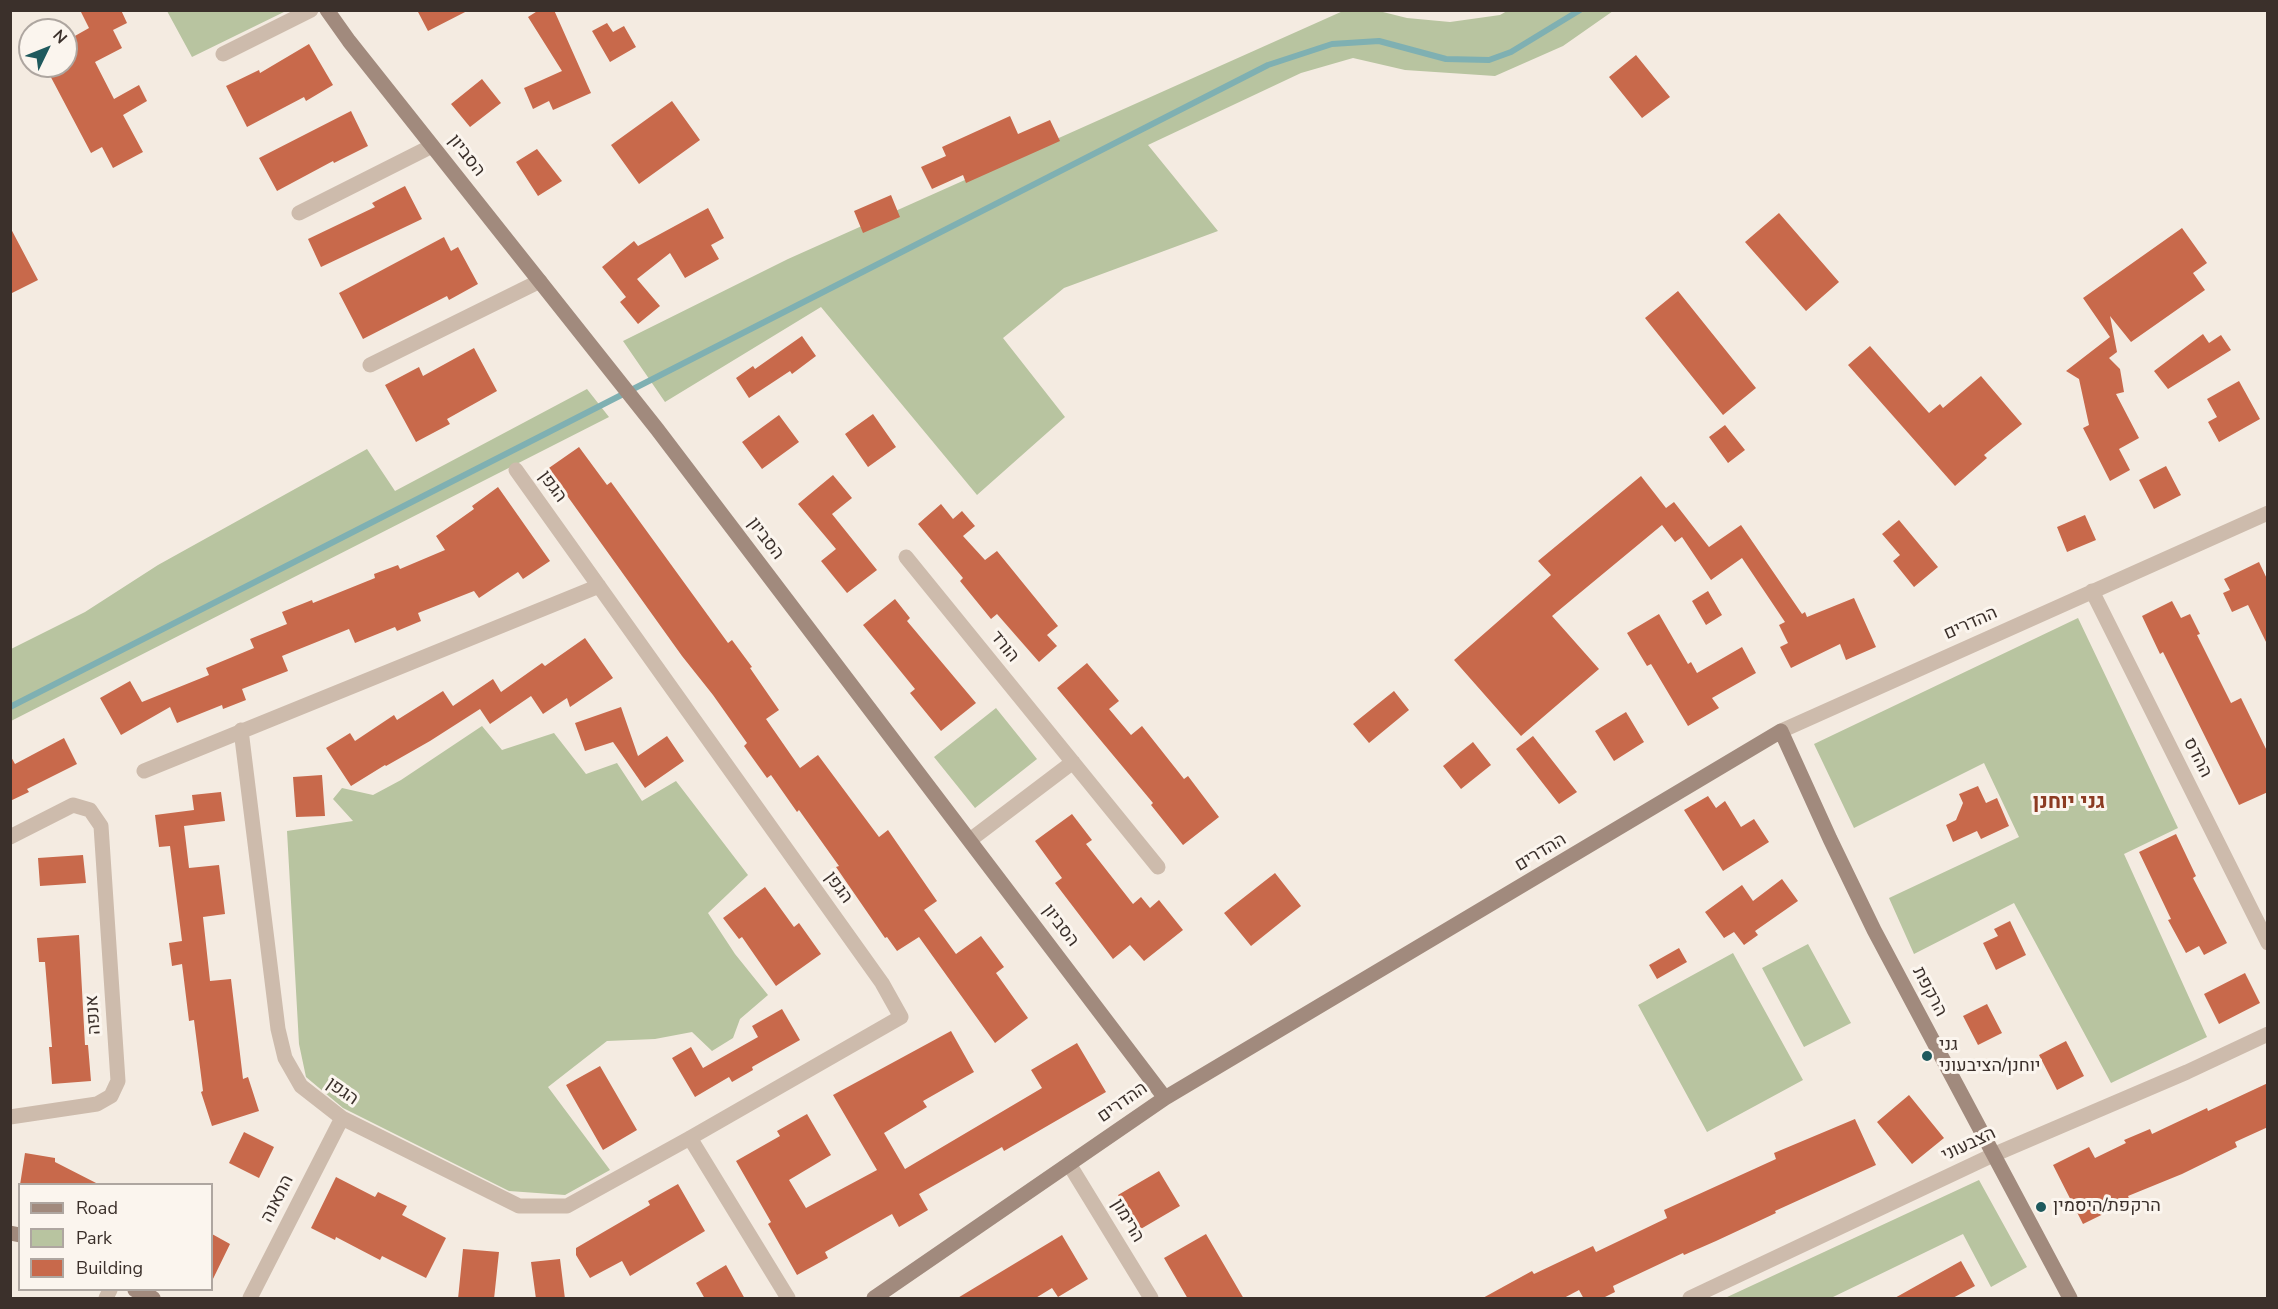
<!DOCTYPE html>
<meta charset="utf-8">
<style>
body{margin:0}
#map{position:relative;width:2278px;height:1309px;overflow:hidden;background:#f4ebe1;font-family:"Nunito Sans",sans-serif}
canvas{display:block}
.frame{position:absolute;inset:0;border:12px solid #3b302b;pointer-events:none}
.legend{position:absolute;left:18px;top:1183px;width:195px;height:108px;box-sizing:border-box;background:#fbf5ee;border:2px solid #aea6a0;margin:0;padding:8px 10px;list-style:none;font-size:18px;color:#3b302b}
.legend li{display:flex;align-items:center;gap:12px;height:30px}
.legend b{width:30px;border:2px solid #aea6a0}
.north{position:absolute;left:18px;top:18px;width:60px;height:60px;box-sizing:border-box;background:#fbf5ee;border:2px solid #aea6a0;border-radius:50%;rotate:47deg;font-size:16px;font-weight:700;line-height:24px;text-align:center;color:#3b302b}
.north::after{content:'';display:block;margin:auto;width:21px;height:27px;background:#1f5a5e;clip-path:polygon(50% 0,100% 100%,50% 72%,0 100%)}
</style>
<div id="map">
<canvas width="2278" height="1309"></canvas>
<div class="frame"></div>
<ul class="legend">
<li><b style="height:8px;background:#a18a7d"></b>Road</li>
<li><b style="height:16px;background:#b8c4a0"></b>Park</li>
<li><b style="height:16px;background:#c8694b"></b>Building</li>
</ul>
<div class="north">N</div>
</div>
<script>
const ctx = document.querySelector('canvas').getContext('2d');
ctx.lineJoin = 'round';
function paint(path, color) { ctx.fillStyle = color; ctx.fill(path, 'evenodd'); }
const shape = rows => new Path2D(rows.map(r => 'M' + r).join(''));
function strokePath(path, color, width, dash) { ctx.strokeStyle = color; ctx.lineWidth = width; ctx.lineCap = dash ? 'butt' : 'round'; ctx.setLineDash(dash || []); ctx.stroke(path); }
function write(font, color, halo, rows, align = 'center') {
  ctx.font = font + ' "Nunito Sans",Heebo,sans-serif'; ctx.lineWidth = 6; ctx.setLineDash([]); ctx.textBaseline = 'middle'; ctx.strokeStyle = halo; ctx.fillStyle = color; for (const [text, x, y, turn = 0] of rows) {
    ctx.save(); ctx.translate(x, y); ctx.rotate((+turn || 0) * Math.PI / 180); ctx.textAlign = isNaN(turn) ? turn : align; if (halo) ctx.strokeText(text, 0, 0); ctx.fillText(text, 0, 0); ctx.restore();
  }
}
paint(shape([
 [167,11,286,11,192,57],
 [1343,11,1379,11,1407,18,1450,22,1500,15,1507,11,1613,11,1563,46,1495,76,1405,70,1353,58,1301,73,1148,145,1218,231,1064,288,1003,338,1065,417,977,495,821,307,665,402,623,341,788,259],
 [587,389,609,417,11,721,11,649,85,612,158,565,367,449,395,491],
 [2078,618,2178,828,2124,854,2207,1037,2111,1083,2014,903,1914,954,1889,898,2019,837,1984,763,1854,828,1814,744],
 [996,708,1037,759,975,808,934,757],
 [482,726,502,750,554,733,586,774,617,763,642,801,676,781,748,875,708,913,735,954,768,995,740,1019,733,1038,712,1051,692,1032,655,1039,607,1041,548,1087,610,1170,565,1195,509,1191,343,1108,306,1077,299,1044,287,831,353,821,333,799,342,788,373,795,401,780],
 [1808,944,1851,1023,1804,1047,1762,968],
 [1733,953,1803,1080,1707,1132,1638,1005],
 [1979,1180,2027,1267,1991,1287,1963,1234,1831,1298,1725,1298]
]), '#b8c4a0');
strokePath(shape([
 [10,707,1268,65,1332,44,1379,41,1446,59,1489,60,1511,52,1580,10]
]), '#7fb0b2', 6);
paint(shape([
 [80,10,121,10,127,23,113,30,122,48,95,62,114,99,139,85,147,101,123,115,143,152,113,168,102,147,91,153,45,66,66,66,66,41,89,28],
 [417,10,469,10,428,31],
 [539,10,554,10,591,93,553,110,549,101,533,109,524,88,562,71,528,17],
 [607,23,613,32,624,26,636,47,610,62,592,31],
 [309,44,333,85,306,101,304,97,247,127,226,86,259,70,260,73],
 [1636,55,1670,97,1642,118,1609,77],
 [482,79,501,103,470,127,451,104],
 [672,101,700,140,639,184,611,145],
 [351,111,368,146,334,163,333,161,277,191,259,158],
 [1010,116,1018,134,1050,120,1060,141,966,183,963,175,932,189,921,167,946,156,942,147],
 [537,149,562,181,538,196,516,162],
 [405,186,422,219,321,267,308,239,375,207,372,203],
 [891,195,900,217,863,233,854,211],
 [708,208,724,238,711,245,719,259,685,278,670,253,637,279,660,306,638,324,620,302,626,297,602,267,634,241,638,246],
 [1779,213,1839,282,1806,311,1745,242],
 [10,227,38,280,10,294],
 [2182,228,2207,263,2193,273,2205,290,2131,342,2110,316,2117,352,2109,358,2120,369,2124,392,2116,394,2139,438,2119,449,2130,470,2110,481,2083,428,2089,425,2079,379,2066,371,2110,337,2083,298],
 [444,237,451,251,458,247,478,284,449,300,447,296,363,339,339,293],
 [1678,291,1756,388,1723,415,1645,318],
 [2203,334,2209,343,2221,335,2231,350,2168,389,2154,371],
 [802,336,816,356,792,374,790,371,749,398,736,378,753,366,755,369],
 [1870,346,1929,413,1940,404,1943,408,1981,376,2022,424,1984,455,1987,458,1955,486,1848,365],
 [474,348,497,391,447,419,450,424,416,442,385,385,419,367,423,376],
 [2239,381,2260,419,2219,442,2208,422,2217,417,2207,399],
 [873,414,896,447,868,467,845,434],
 [779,415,799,442,762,469,742,442],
 [1725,425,1745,450,1728,463,1709,437],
 [579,447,607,485,611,482,728,643,732,640,752,667,750,668,779,710,766,719,800,768,818,755,879,837,888,830,937,901,924,910,956,954,981,936,1004,967,996,973,1028,1018,995,1043,919,937,897,951,887,937,885,938,836,867,839,866,799,810,797,812,771,775,767,778,744,746,747,743,713,695,682,656,563,490,561,491,546,470],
 [2166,466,2181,495,2154,509,2139,480],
 [833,475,852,498,832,514,877,570,847,593,821,561,836,549,798,504],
 [1641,476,1666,508,1674,502,1709,547,1741,525,1802,614,1805,612,1807,617,1854,598,1876,647,1846,660,1840,644,1791,668,1780,647,1788,643,1779,625,1785,622,1742,558,1711,580,1682,537,1675,542,1662,525,1552,616,1599,669,1521,736,1454,660,1551,575,1538,561],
 [498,487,550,561,523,579,518,572,479,598,474,591,418,613,421,621,397,631,395,627,355,643,349,629,282,656,288,671,242,689,246,700,223,709,222,705,177,723,170,707,121,735,100,698,130,681,142,702,209,675,206,668,254,648,250,639,287,624,282,612,312,600,313,603,375,578,374,574,398,565,400,569,445,550,436,536,474,509,472,506],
 [941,504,953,519,962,511,975,526,963,536,985,560,997,551,1058,626,1047,635,1057,646,1039,662,997,614,991,619,960,581,963,578,918,524],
 [2085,515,2096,540,2067,552,2057,527],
 [1899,520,1938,567,1914,587,1893,561,1900,555,1882,534],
 [2259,562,2268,581,2268,646,2248,605,2232,612,2223,593,2230,590,2224,579],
 [1708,591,1722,615,1706,625,1692,601],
 [895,599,910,618,907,621,976,703,941,731,910,693,915,689,863,625],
 [2172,601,2181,618,2190,614,2200,634,2197,635,2231,703,2241,698,2268,753,2268,792,2239,805,2163,652,2160,654,2142,616],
 [1659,614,1688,664,1691,662,1697,673,1742,647,1756,673,1712,698,1719,708,1688,726,1651,664,1647,666,1627,633],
 [585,638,613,678,570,707,567,698,543,714,531,696,490,724,480,709,430,741,386,766,385,765,351,786,326,748,350,733,355,741,394,715,397,720,443,691,453,706,493,679,501,692,542,663,545,666],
 [1087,663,1119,701,1109,709,1131,735,1142,726,1184,779,1188,776,1219,817,1183,845,1151,805,1153,803,1057,688],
 [1394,691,1409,710,1369,743,1353,724],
 [621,707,638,756,667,736,684,761,645,788,613,742,585,751,575,723],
 [1626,712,1644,742,1614,761,1595,731],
 [1533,736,1577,792,1559,804,1516,749],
 [64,738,77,764,27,789,29,792,10,801,10,755,15,764],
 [1473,742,1491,765,1461,789,1443,766],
 [322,775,325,816,296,817,293,777],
 [1978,786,1986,803,1997,798,2009,826,1981,839,1977,831,1953,842,1946,825,1956,820,1963,803,1959,794],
 [221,792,225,821,184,826,189,868,219,865,225,914,203,917,210,981,231,979,243,1079,248,1077,259,1111,212,1126,201,1092,203,1091,194,1020,189,1021,182,964,172,966,169,943,182,941,170,846,159,847,155,815,194,810,192,795],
 [1708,796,1716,808,1725,801,1741,827,1754,819,1769,842,1723,871,1684,810],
 [1072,814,1092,840,1086,844,1133,904,1141,897,1150,908,1159,900,1183,930,1144,961,1130,945,1113,959,1055,883,1062,878,1035,841],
 [2176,834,2196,876,2193,878,2227,943,2204,955,2199,946,2186,953,2168,920,2171,919,2139,852],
 [83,855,86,883,40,886,38,858],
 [1275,873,1301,906,1251,946,1224,913],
 [1782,879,1798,901,1755,931,1758,935,1744,945,1734,932,1724,938,1705,912,1742,885,1753,901],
 [765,887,794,927,799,923,821,954,776,986,742,937,739,939,723,918],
 [2010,921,2026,955,1996,970,1983,943,1998,936,1994,929],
 [79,935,85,1045,88,1045,91,1081,52,1084,49,1047,52,1047,45,962,39,962,37,938],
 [1679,948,1687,962,1657,979,1649,965],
 [2245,973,2260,1003,2219,1024,2204,994],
 [1987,1004,2002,1033,1978,1045,1963,1016],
 [782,1009,800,1040,752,1067,753,1070,732,1082,729,1077,695,1097,672,1058,691,1047,703,1068,758,1037,752,1026],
 [951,1031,974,1072,923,1101,927,1107,884,1133,905,1169,1042,1088,1031,1070,1077,1043,1106,1092,1004,1151,1002,1147,919,1194,928,1210,899,1227,892,1214,825,1252,828,1258,797,1275,768,1224,771,1222,736,1161,780,1136,777,1131,807,1114,831,1155,789,1180,806,1208,877,1170,833,1095],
 [2066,1041,2084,1076,2057,1090,2039,1055],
 [600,1066,637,1130,603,1150,566,1085],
 [2268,1083,2268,1127,2235,1142,2237,1147,2182,1174,2128,1196,2130,1201,2083,1224,2053,1165,2089,1147,2095,1158,2126,1143,2124,1140,2150,1129,2152,1134,2207,1108,2208,1111],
 [1909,1095,1944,1138,1912,1164,1877,1122],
 [1855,1119,1876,1165,1775,1211,1776,1213,1716,1241,1684,1255,1683,1253,1613,1286,1615,1292,1601,1299,1584,1299,1579,1290,1562,1299,1481,1299,1532,1271,1534,1274,1593,1246,1596,1252,1667,1218,1664,1210,1776,1159,1774,1153],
 [244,1132,274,1147,259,1178,229,1163],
 [25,1153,55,1158,55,1162,100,1185,20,1185],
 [1159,1171,1180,1206,1139,1230,1118,1195],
 [336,1177,375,1197,378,1192,407,1206,402,1215,446,1238,426,1278,382,1256,380,1260,336,1237,335,1240,311,1228],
 [678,1184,705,1231,630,1276,622,1261,590,1278,576,1255,576,1248,650,1205,648,1201],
 [212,1234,230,1244,212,1281],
 [1206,1234,1244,1299,1188,1299,1164,1258],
 [1062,1235,1088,1279,1058,1297,1052,1288,1034,1299,956,1299],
 [463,1249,499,1252,494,1299,458,1299],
 [560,1259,565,1299,536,1299,531,1262],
 [1961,1261,1975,1286,1951,1299,1893,1299],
 [726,1265,745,1299,705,1299,696,1283]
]), '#c8694b');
strokePath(shape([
 [223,54,311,10],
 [299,213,432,146],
 [370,365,540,281],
 [906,557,1158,867],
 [2092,591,2268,943],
 [241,730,278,1029,285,1058,301,1086,342,1118,519,1206,567,1206,690,1138,901,1017,882,983,516,470],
 [1781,731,2268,513],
 [144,771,599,586],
 [10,837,73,805,90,810,101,826,118,1081,111,1096,97,1104,10,1117],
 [970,840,1073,762],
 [690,1138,788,1298],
 [1069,1164,1151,1298],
 [106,1298,110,1290],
 [250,1298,342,1118],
 [1690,1298,1993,1155,2187,1072,2268,1034]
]), '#cdbbac', 15);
strokePath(shape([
 [327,10,349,41,657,429,1165,1098],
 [10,1233,20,1235],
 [135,1290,153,1298],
 [874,1298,1165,1098,1781,731,1830,839,1874,930,2070,1298]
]), '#a18a7d', 15);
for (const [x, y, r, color] of [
 [1927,1056,6,"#1f5a5e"],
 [2041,1207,6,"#1f5a5e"]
]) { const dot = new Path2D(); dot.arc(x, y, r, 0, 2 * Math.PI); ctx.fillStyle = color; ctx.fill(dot); strokePath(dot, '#fbf5ee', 2); }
write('18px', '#3b302b', '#fbf5ee', [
 ["הסביון",466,156,52],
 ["הגפן",552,487,54],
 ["הסביון",765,539,53],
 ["ההדרים",1971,624,-24],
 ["הורד",1004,647,51],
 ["ההדס",2197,758,63],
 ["ההדרים",1541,853,-31],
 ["הגפן",838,888,54],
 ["הסביון",1060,926,53],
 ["הרקפת",1929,992,62],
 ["אנפה",94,1015,-94],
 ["הגפן",342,1092,35],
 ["ההדרים",1123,1103,-35],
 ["הצבעוני",1969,1145,-25],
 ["התאנה",278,1199,-63],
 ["הרימון",1127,1221,59]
]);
write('18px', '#3b302b', '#fbf5ee', [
 ["גני",1939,1046],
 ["יוחנן/הציבעוני",1939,1067],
 ["הרקפת/היסמין",2053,1207]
], 'left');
write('bold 21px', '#8c3b22', '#fbf5ee', [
 ["גני יוחנן",2069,803]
]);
</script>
